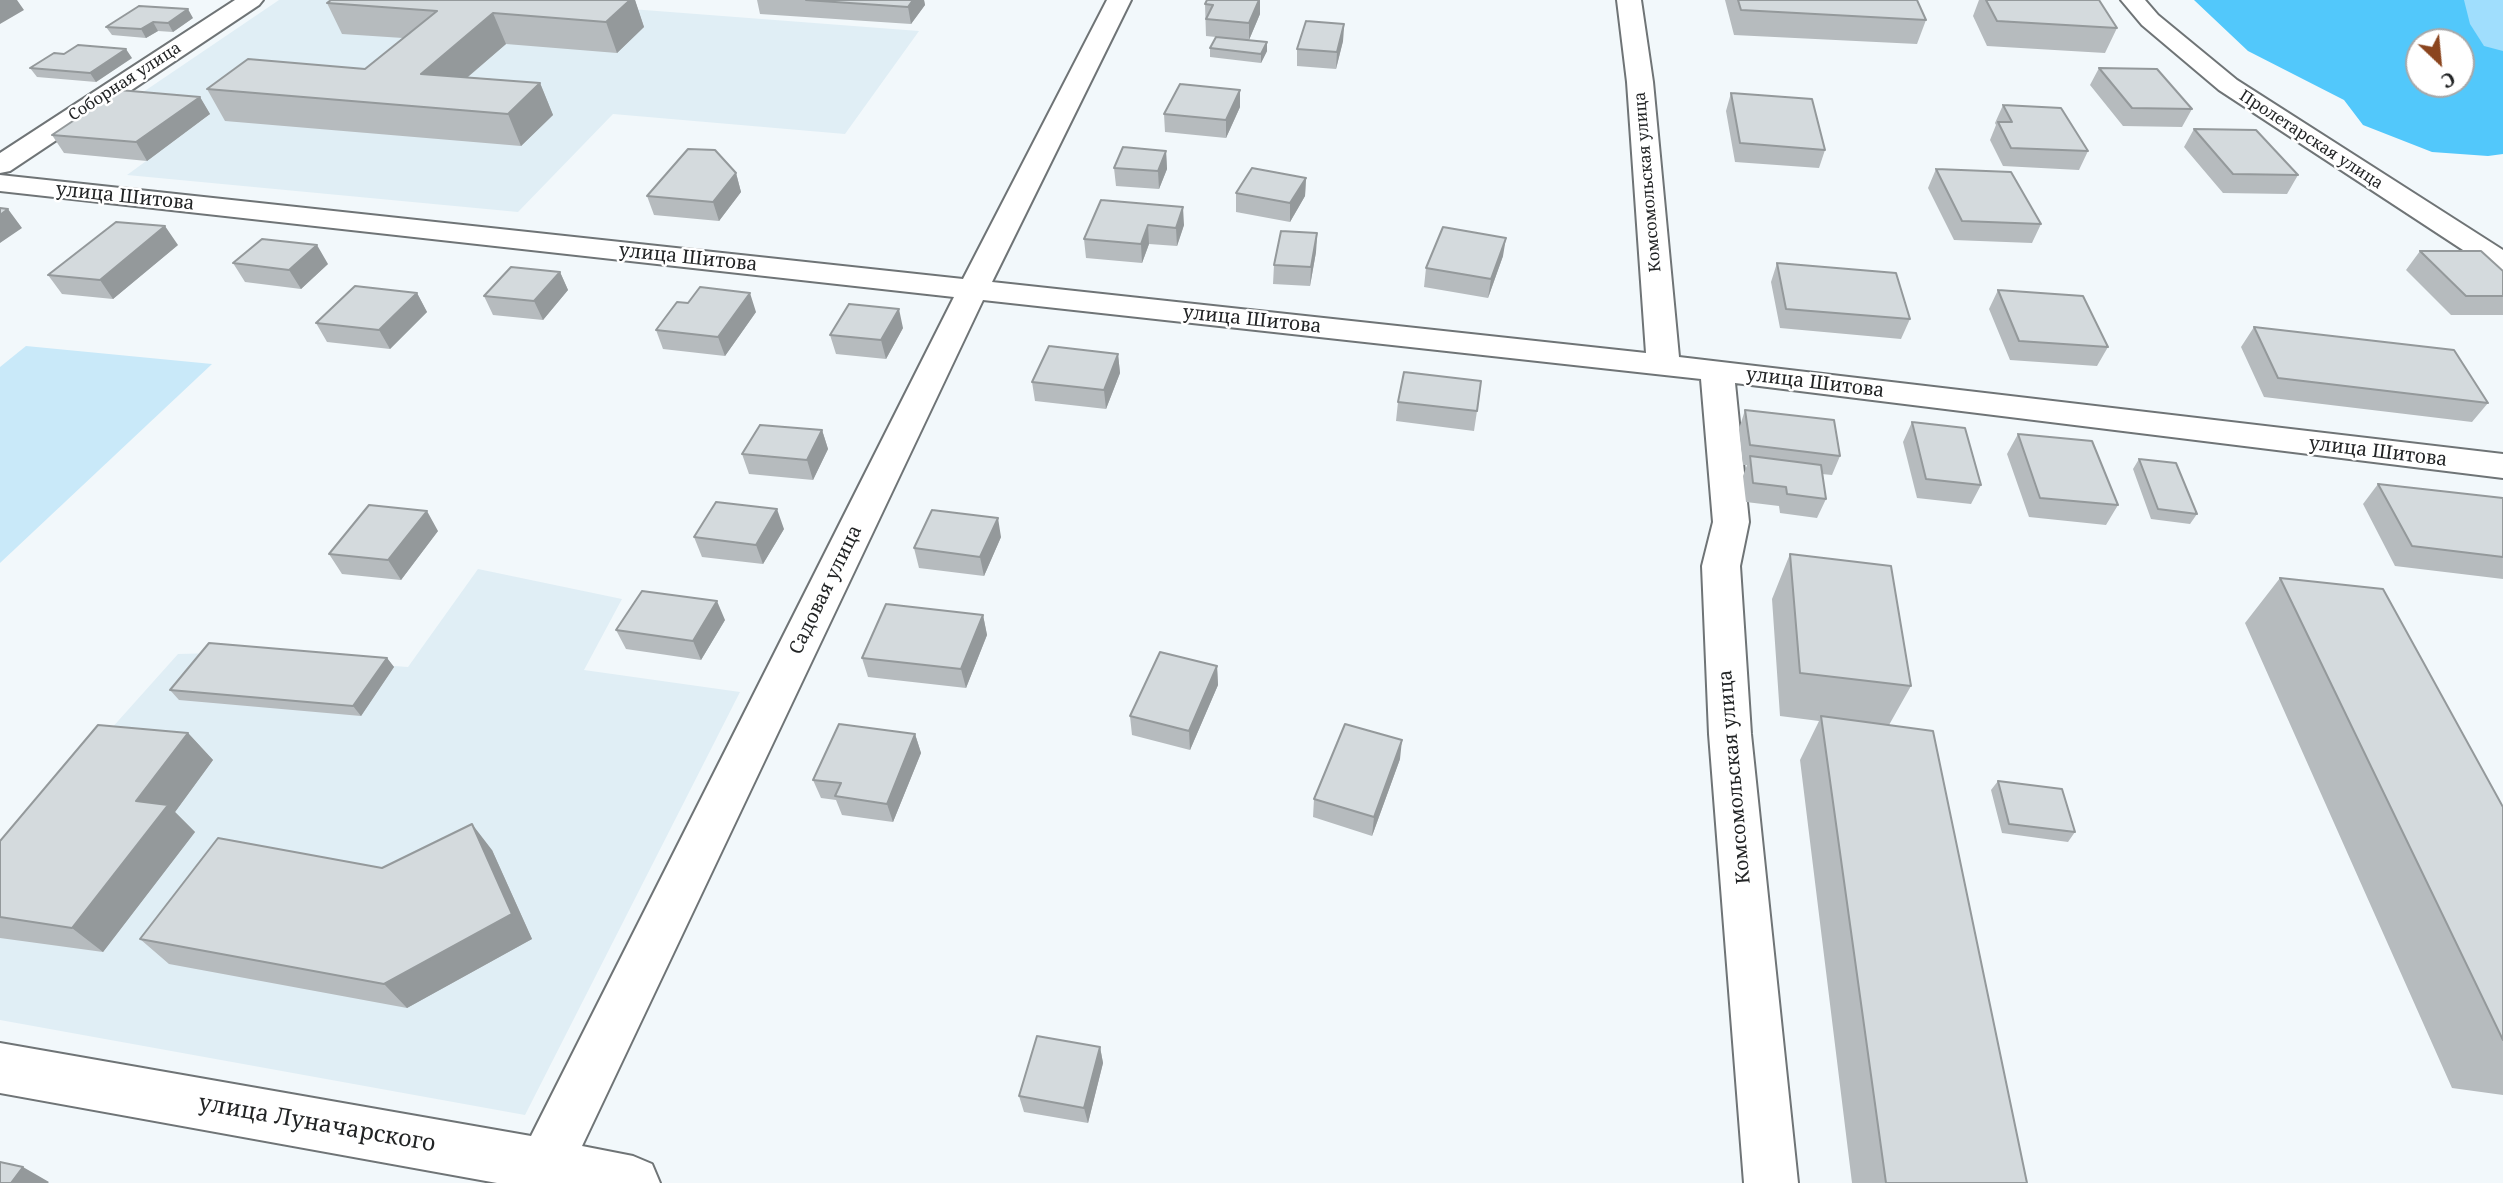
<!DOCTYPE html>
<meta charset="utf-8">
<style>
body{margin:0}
#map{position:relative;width:2503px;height:1183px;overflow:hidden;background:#f2f8fb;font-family:"Noto Serif",serif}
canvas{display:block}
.north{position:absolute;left:2405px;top:28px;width:70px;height:70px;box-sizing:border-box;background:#fff;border:2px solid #a7a7a8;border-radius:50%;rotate:154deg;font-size:19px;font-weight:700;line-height:28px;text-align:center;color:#222425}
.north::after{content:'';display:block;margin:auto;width:24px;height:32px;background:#8b451e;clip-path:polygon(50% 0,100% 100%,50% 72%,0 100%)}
</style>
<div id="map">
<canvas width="2503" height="1183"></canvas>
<div class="north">С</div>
</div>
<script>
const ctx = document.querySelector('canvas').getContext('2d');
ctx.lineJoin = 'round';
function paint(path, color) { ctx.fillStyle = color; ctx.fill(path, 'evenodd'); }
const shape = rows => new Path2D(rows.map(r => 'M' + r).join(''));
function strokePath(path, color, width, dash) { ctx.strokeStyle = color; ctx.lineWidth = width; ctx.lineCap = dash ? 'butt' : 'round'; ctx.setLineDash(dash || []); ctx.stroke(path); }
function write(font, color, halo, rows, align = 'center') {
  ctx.font = font + ' "Noto Serif",serif'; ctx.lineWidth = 5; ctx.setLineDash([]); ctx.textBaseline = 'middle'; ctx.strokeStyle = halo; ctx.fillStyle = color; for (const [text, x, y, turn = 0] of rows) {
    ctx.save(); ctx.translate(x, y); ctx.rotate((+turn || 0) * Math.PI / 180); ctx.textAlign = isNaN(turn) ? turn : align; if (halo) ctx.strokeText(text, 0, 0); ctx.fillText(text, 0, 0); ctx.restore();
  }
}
paint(shape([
 [279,0,513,0,919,31,845,134,613,114,518,212,127,175,209,115,121,107],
 [478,569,622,599,584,670,740,692,525,1115,0,1020,0,853,178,654,217,653,408,667]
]), '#e0eef5');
paint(shape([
 [26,346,212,364,0,563,0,367]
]), '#c9e9f9');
paint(shape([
 [2194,0,2503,0,2503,154,2488,156,2432,152,2363,125,2344,100,2248,51],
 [2419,42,2461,42,2461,84,2419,84]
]), '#52c8fb');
paint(shape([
 [2464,0,2503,0,2503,51,2484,46,2470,24,2464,0]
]), '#a0defd');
const minor = shape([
 [235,0,263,0,259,5,10,171,0,173,0,153,235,0],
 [1107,0,1131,0,992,282,1646,353,1627,82,1617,0,1641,0,1653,82,1679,357,2503,454,2503,478,1735,383,1749,522,1740,566,1751,734,1798,1183,1744,1183,1709,734,1702,566,1713,522,1701,379,983,300,582,1146,633,1156,652,1164,660,1183,497,1183,0,1093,0,1043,531,1136,954,297,0,191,0,175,963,279,1107,0],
 [2121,0,2145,0,2158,15,2237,80,2503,250,2503,272,2492,269,2219,90,2142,25,2121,0]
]);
strokePath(minor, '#6f7476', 4);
paint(minor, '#fff');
paint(shape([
 [331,0,635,0,644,27,617,53,506,44,468,77,540,83,553,115,521,146,225,121,207,89,365,69,403,38,342,34,327,3],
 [757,0,924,0,925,5,911,24,760,14],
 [1207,0,1260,14,1249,40,1267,42,1267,51,1261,63,1210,57,1210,48,1216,37,1206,36,1205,4],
 [1725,0,1917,0,1926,20,1917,44,1734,35],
 [1979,0,2099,0,2117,28,2105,53,1987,46,1973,16],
 [193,18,173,32,158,31,146,38,112,35,106,27],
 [1344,24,1343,41,1336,69,1297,66,1297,49],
 [132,58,96,82,37,77,30,68],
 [2099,68,2192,109,2182,127,2123,126,2090,85],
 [1240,90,1240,107,1226,138,1165,132,1164,114],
 [1731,93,1825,150,1819,168,1735,162,1726,111],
 [200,97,210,114,147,161,64,153,52,135],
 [2003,105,2088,151,2079,170,2003,166,1990,140,1996,125,1995,123],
 [2194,129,2298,175,2287,194,2223,193,2184,147],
 [1166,151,1167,169,1159,189,1116,186,1114,168],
 [1936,169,2041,224,2032,243,1954,240,1928,188],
 [736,173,741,192,719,221,654,215,647,196],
 [1306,178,1305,196,1290,222,1236,212,1236,193],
 [1101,200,1184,225,1177,246,1149,244,1142,263,1086,258,1084,239],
 [1317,233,1316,252,1310,286,1273,284,1274,265],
 [178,245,113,299,62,294,48,275],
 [2420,251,2503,271,2503,315,2451,315,2406,270],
 [1503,256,1488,298,1424,287,1426,268],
 [233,263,328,264,301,289,245,282],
 [1777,263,1910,319,1901,339,1780,328,1771,282],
 [560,272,568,290,543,320,493,315,484,296],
 [1998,290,2108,347,2097,366,2010,360,1989,309],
 [417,293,427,312,390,349,327,342,316,323],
 [756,312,725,356,663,349,656,330],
 [2254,327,2488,403,2472,422,2264,397,2241,347],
 [903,328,886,359,836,354,830,335],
 [1118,354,1120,373,1106,409,1035,401,1032,382],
 [1398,402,1477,411,1474,431,1396,421],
 [1745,410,1840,456,1832,475,1822,474,1826,499,1817,518,1780,513,1779,506,1746,502,1743,476,1747,465,1743,465,1739,429],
 [1912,422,1981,485,1971,504,1917,498,1903,442],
 [822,430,828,449,813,480,749,474,742,454],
 [2018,434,2118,505,2106,525,2029,517,2007,454],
 [2139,459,2197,514,2190,524,2151,519,2133,469],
 [2378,484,2503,498,2503,579,2395,566,2363,504],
 [784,529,763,564,702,557,694,537],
 [438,531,401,580,342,574,329,554],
 [1001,537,984,576,919,568,914,548],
 [1790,554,1911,686,1889,725,2027,1183,1852,1183,1800,760,1819,721,1780,716,1772,599],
 [2280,578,2503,807,2503,1095,2452,1088,2245,623],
 [983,615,987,635,966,688,868,677,862,658],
 [725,620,701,660,626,649,616,630],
 [387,658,394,667,361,716,179,700,170,690],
 [1217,666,1218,685,1190,750,1132,735,1130,716],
 [188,733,213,760,175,812,195,832,103,952,0,938,0,841],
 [915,734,921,753,893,822,842,815,836,800,821,798,813,780],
 [1400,759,1372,836,1313,817,1314,799],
 [1998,781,2075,832,2068,842,2002,833,1991,790],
 [492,850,532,939,407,1008,169,964,140,939,382,868],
 [1100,1047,1103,1063,1088,1123,1024,1112,1019,1096]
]), '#b6bbbe');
paint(shape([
 [0,0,17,0,24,10,0,24],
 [630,0,635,0,644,27,617,53,606,22],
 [913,0,924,0,925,5,911,24,908,7],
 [1259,0,1260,0,1260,14,1249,40,1249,23],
 [188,9,193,18,173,32,168,23],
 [493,13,506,44,435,105,421,74],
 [153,22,158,31,146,38,141,29],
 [1344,24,1343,41,1336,69,1337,52],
 [1267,42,1267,51,1261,63,1261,54],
 [126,49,132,58,96,82,90,73],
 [540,83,553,115,521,146,508,114],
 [1240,90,1240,107,1226,138,1226,120],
 [200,97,210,114,147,161,136,142],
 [1166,151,1167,169,1159,189,1158,171],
 [736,173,741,192,719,221,713,202],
 [1306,178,1305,196,1290,222,1290,203],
 [1183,207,1184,225,1177,246,1176,228],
 [8,209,22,228,0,243,0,215],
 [1148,225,1149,244,1142,263,1141,244],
 [165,226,178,245,113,299,100,280],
 [1317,233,1316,252,1310,286,1311,267],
 [1506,238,1503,256,1488,298,1491,279],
 [317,245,328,264,301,289,289,270],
 [560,272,568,290,543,320,534,301],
 [417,293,427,312,390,349,379,330],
 [750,293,756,312,725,356,718,337],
 [899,309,903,328,886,359,881,340],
 [1118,354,1120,373,1106,409,1104,390],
 [822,430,828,449,813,480,807,460],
 [777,509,784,529,763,564,756,545],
 [427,511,438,531,401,580,388,560],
 [998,518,1001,537,984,576,980,557],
 [717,601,725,620,701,660,693,641],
 [983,615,987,635,966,688,961,669],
 [387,658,394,667,361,716,353,706],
 [1217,666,1218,685,1190,750,1189,731],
 [188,733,213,760,175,812,195,832,103,952,72,928,136,801],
 [915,734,921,753,893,822,887,804],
 [1402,740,1400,759,1372,836,1374,817],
 [472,824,492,850,532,939,407,1008,384,984],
 [1100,1047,1103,1063,1088,1123,1084,1108],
 [23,1167,49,1182,48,1183,11,1183]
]), '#94999b');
const building = shape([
 [331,0,630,0,606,22,493,13,421,74,540,83,508,114,207,89,248,59,365,69,437,11,327,3,331,0],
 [806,0,913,0,908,7,806,0],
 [1207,0,1259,0,1249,23,1206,19,1213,5,1205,4,1207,0],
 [1738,0,1917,0,1926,20,1741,10,1738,0],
 [1986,0,2099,0,2117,28,1997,21,1986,0],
 [139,6,188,9,168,23,153,22,141,29,106,27,139,6],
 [1306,21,1344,24,1337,52,1297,49,1306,21],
 [1216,37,1267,42,1261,54,1210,48,1216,37],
 [78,45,126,49,90,73,30,68,54,53,64,54,78,45],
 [2099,68,2157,69,2192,109,2132,108,2099,68],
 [1180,84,1240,90,1226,120,1164,114,1180,84],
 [119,90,200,97,136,142,52,135,119,90],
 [1731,93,1812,99,1825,150,1740,143,1731,93],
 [2003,105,2061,108,2088,151,2011,148,1998,122,2012,122,2003,105],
 [2194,129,2256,130,2298,175,2233,174,2194,129],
 [1123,147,1166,151,1158,171,1114,168,1123,147],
 [688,149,715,150,736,173,713,202,647,196,688,149],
 [1252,168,1306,178,1290,203,1236,193,1252,168],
 [1936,169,2011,172,2041,224,1962,221,1936,169],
 [1101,200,1183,207,1176,228,1148,225,1141,244,1084,239,1101,200],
 [0,208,8,209,0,215,0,208],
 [116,222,165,226,100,280,48,275,116,222],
 [1443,227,1506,238,1491,279,1426,268,1443,227],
 [1281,231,1317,233,1311,267,1274,265,1281,231],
 [262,239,317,245,289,270,233,263,262,239],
 [2420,251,2481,251,2503,271,2503,296,2466,296,2420,251],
 [1777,263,1896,273,1910,319,1786,309,1777,263],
 [511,267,560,272,534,301,484,296,511,267],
 [355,286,417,293,379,330,316,323,355,286],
 [700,287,750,293,718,337,656,330,677,302,688,303,700,287],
 [1998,290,2083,296,2108,347,2019,341,1998,290],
 [849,304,899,309,881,340,830,335,849,304],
 [2254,327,2454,350,2488,403,2278,378,2254,327],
 [1049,346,1118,354,1104,390,1032,382,1049,346],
 [1404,372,1481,381,1477,411,1398,402,1404,372],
 [1745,410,1834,420,1840,456,1750,445,1745,410],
 [1912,422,1965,428,1981,485,1926,479,1912,422],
 [760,425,822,430,807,460,742,454,760,425],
 [2018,434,2092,441,2118,505,2040,498,2018,434],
 [1750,456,1821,465,1826,499,1787,494,1786,487,1753,483,1750,456],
 [2139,459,2176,463,2197,514,2158,509,2139,459],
 [2378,484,2503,498,2503,557,2412,546,2378,484],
 [716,502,777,509,756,545,694,537,716,502],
 [369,505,427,511,388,560,329,554,369,505],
 [932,510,998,518,980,557,914,548,932,510],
 [1790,554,1891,566,1911,686,1800,673,1790,554],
 [2280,578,2383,589,2503,807,2503,1040,2280,578],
 [642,591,717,601,693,641,616,630,642,591],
 [886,604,983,615,961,669,862,658,886,604],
 [209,643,387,658,353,706,170,690,209,643],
 [1160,652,1217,666,1189,731,1130,716,1160,652],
 [1821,716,1933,731,2027,1183,1886,1183,1821,716],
 [839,724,915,734,887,804,835,796,841,783,813,780,839,724],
 [1345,724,1402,740,1374,817,1314,799,1345,724],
 [98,725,188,733,136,801,168,805,72,928,0,917,0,841,98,725],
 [1998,781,2062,789,2075,832,2009,824,1998,781],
 [472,824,512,914,384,984,140,939,218,838,382,868,472,824],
 [1037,1036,1100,1047,1084,1108,1019,1096,1037,1036],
 [0,1162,23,1167,11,1183,0,1183,0,1162]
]);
paint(building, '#d4dadd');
strokePath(building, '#94999b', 2);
write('16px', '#222425', '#fff', [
 ["Соборная улица",125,82,-33],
 ["Пролетарская улица",2311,140,33],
 ["Комсомольская улица",1648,182,-95]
]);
write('19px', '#222425', '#fff', [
 ["улица Шитова",125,197,6],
 ["улица Шитова",688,258,6],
 ["улица Шитова",1252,320,6],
 ["улица Шитова",1815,383,7],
 ["улица Шитова",2378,452,7],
 ["Садовая улица",826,590,-64],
 ["Комсомольская улица",1735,777,-95]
]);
write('23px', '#222425', '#fff', [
 ["улица Луначарского",317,1124,10]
]);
</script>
